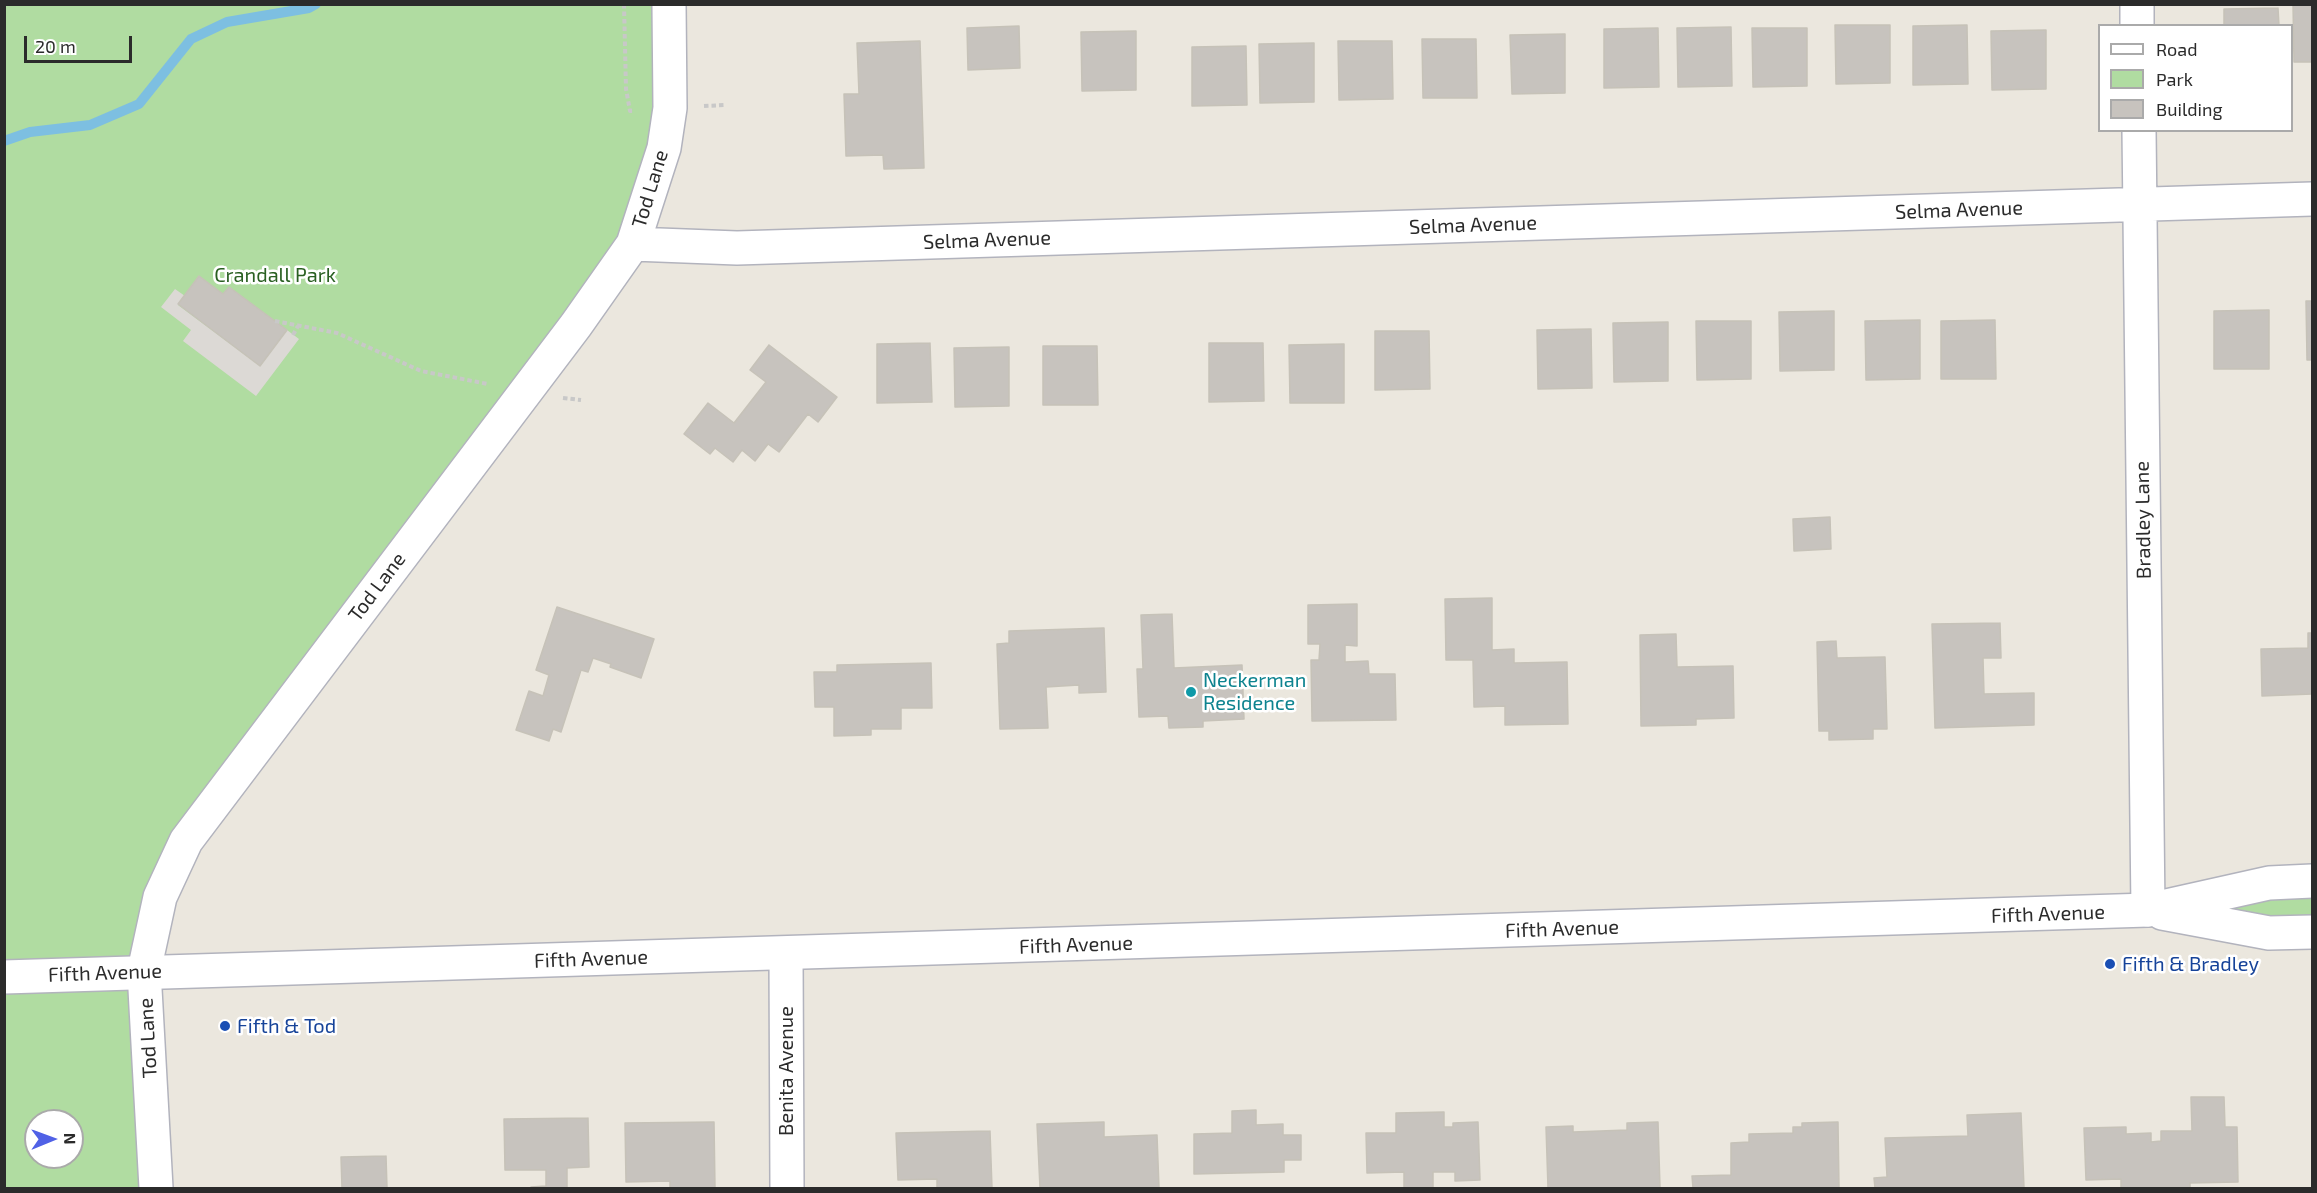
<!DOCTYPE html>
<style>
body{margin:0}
#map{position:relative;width:2317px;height:1193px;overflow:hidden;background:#ebe7de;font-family:"Exo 2",sans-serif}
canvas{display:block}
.frame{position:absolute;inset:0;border:6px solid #2b2b2b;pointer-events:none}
.legend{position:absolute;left:2098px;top:24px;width:195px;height:108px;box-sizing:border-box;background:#fff;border:2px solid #aaa;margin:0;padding:8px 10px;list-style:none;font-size:18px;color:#2b2b2b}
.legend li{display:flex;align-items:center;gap:12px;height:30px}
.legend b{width:30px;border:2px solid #aaa}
.north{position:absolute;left:24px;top:1109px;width:60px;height:60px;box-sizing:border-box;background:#fff;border:2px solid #aaa;border-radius:50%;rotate:89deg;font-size:16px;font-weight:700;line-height:24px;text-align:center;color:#2b2b2b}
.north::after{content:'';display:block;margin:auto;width:21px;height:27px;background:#5061e6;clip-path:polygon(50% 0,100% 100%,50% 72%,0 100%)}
.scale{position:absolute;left:24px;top:36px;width:108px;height:27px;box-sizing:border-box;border:3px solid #2b2b2b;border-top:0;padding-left:8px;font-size:18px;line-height:21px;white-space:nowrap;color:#2b2b2b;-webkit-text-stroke:4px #fff;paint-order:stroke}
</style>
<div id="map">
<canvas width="2317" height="1193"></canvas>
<div class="frame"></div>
<ul class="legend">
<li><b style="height:8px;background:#fff"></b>Road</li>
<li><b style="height:16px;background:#b0dca1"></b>Park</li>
<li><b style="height:16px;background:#c7c3be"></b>Building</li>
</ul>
<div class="north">N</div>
<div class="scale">20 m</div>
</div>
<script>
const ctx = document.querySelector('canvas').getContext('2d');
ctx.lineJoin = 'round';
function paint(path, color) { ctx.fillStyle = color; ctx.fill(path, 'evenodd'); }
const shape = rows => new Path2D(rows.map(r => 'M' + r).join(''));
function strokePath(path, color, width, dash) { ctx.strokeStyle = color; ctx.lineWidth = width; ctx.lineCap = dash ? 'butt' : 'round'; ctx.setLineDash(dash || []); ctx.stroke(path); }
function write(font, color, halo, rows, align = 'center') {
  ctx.font = font + ' "Exo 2",sans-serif'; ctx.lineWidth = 5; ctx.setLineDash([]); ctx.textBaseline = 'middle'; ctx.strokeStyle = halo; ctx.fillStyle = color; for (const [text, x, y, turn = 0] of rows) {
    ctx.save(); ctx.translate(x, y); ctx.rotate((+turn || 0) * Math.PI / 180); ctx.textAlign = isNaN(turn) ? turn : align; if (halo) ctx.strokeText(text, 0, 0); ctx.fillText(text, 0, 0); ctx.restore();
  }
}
paint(shape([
 [5,5,669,5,633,244,160,897,156,1188,5,1188],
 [36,1121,72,1121,72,1157,36,1157],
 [2312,881,2312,932,2148,910]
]), '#b0dca1');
paint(shape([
 [175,289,185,296,178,305,260,366,287,330,299,339,256,396,183,341,191,330,161,307]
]), '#dcd9d5');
strokePath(shape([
 [4,141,30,132,90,125,139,104,191,39,227,22,309,8,316,4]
]), '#7dbfe1', 10);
const building = shape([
 [2293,4,2312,4,2312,62,2294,62,2293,4],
 [2278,8,2279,26,2224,26,2224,9,2278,8],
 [1835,25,1890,25,1890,83,1836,84,1835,25],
 [1967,25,1968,84,1913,85,1913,26,1967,25],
 [1019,26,1020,68,968,70,967,28,1019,26],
 [1731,27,1732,86,1678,87,1677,28,1731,27],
 [1658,28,1659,87,1604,88,1604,29,1658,28],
 [1752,28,1807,28,1807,86,1753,87,1752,28],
 [2046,30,2046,89,1992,90,1991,31,2046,30],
 [1136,31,1136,90,1082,91,1081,32,1136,31],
 [1565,34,1565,93,1512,94,1510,35,1565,34],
 [1422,39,1476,39,1477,98,1423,98,1422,39],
 [920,41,924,168,884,169,883,155,846,156,844,94,859,94,857,43,920,41],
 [1338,41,1392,41,1393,99,1339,100,1338,41],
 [1314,43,1314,102,1260,103,1259,44,1314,43],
 [1246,46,1247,105,1192,106,1192,47,1246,46],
 [199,276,223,294,229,287,287,330,260,366,178,304,199,276],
 [2306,301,2312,301,2312,360,2307,360,2306,301],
 [2269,310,2269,369,2214,369,2214,311,2269,310],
 [1834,311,1834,370,1780,371,1779,312,1834,311],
 [1920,320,1920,379,1866,380,1865,321,1920,320],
 [1995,320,1996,379,1941,379,1941,321,1995,320],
 [1696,321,1751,321,1751,379,1697,380,1696,321],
 [1668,322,1668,381,1614,382,1613,323,1668,322],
 [1591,329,1592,388,1538,389,1537,330,1591,329],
 [1375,331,1429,331,1430,389,1375,390,1375,331],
 [930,343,932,402,877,403,877,344,930,343],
 [1209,343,1263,343,1264,401,1209,402,1209,343],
 [1344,344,1344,403,1290,403,1289,345,1344,344],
 [769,345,837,397,818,422,808,414,779,452,768,444,755,461,742,450,733,462,715,448,710,454,684,434,708,403,734,423,766,382,750,370,769,345],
 [1043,346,1097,346,1098,405,1043,405,1043,346],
 [1009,347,1009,406,955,407,954,348,1009,347],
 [1830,517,1831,549,1794,551,1793,519,1830,517],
 [1492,598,1492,650,1514,649,1514,663,1567,662,1568,724,1505,725,1505,706,1474,707,1473,660,1446,660,1445,599,1492,598],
 [1357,604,1357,646,1345,645,1345,662,1368,661,1369,674,1395,674,1396,720,1312,721,1311,660,1319,660,1320,644,1308,644,1308,605,1357,604],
 [557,607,654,639,641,678,610,667,611,664,593,658,588,672,581,670,561,732,553,729,549,741,516,730,529,691,543,696,549,675,536,670,557,607],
 [1172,614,1174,668,1242,665,1244,719,1203,721,1203,727,1169,728,1168,716,1139,717,1137,669,1143,669,1141,615,1172,614],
 [2000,623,2001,658,1983,658,1984,694,2034,693,2034,725,1935,728,1932,624,2000,623],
 [1104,628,1106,692,1079,693,1079,685,1046,687,1048,728,1000,729,997,644,1009,643,1009,631,1104,628],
 [2308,633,2312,633,2312,694,2262,696,2261,649,2308,648,2308,633],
 [1676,634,1677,667,1733,666,1734,718,1696,719,1696,725,1641,726,1640,635,1676,634],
 [1836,641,1837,658,1885,657,1887,729,1873,729,1873,739,1829,740,1829,731,1819,731,1817,642,1836,641],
 [931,663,932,708,901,708,901,729,871,729,871,735,834,736,834,707,815,707,814,672,837,672,837,665,931,663],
 [2191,1097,2224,1097,2225,1127,2237,1127,2238,1182,2190,1183,2190,1188,2121,1188,2121,1179,2086,1180,2084,1128,2126,1127,2126,1134,2151,1133,2151,1142,2161,1141,2161,1131,2192,1131,2191,1097],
 [1256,1110,1256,1125,1283,1124,1283,1135,1301,1135,1301,1160,1284,1160,1284,1172,1194,1174,1194,1134,1232,1133,1232,1111,1256,1110],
 [1444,1112,1444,1127,1453,1127,1453,1123,1478,1122,1480,1180,1455,1181,1455,1172,1433,1172,1433,1188,1404,1188,1404,1172,1367,1173,1366,1133,1396,1133,1396,1113,1444,1112],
 [2021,1113,2024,1188,1875,1188,1874,1178,1887,1177,1885,1138,1968,1136,1967,1115,2021,1113],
 [588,1118,589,1167,567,1168,567,1188,531,1188,531,1187,546,1186,546,1170,505,1170,504,1119,588,1118],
 [714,1122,715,1188,670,1188,670,1181,626,1182,625,1123,714,1122],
 [1104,1122,1104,1137,1157,1135,1159,1188,1040,1188,1037,1124,1104,1122],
 [1658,1122,1660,1188,1545,1188,1548,1188,1546,1127,1573,1126,1573,1132,1627,1130,1627,1123,1658,1122],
 [1838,1122,1839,1188,1693,1188,1692,1176,1731,1175,1731,1143,1749,1142,1749,1134,1793,1133,1793,1127,1802,1127,1802,1123,1838,1122],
 [990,1131,992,1188,937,1188,937,1179,898,1180,896,1133,990,1131],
 [386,1156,387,1188,342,1188,341,1157,386,1156]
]);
paint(building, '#c7c3be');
strokePath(building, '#c6c2b8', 1.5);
const street = shape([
 [2137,4,2137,26],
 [2139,130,2148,910],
 [633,244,737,248,2312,199],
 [786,954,787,1188],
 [156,1188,144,971,160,897,186,841,576,325,633,244,664,148,670,108,669,4]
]);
const secondary = shape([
 [2162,913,2269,933,2312,932],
 [4,977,2148,910,2269,883,2312,881]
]);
strokePath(street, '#b2b3bd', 36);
strokePath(secondary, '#b2b3bd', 36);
strokePath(shape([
 [624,4,626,89,630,111,633,111],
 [704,106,726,105],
 [275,321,337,333,421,371,488,384],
 [293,335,298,326],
 [563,398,581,400]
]), '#c8c8c8', 4, [4.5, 3]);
strokePath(street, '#fff', 33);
strokePath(secondary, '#fff', 33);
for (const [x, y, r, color] of [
 [1191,692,6,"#0f9aa8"],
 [2110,964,6,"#1a4fb4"],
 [225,1026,6,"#1a4fb4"]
]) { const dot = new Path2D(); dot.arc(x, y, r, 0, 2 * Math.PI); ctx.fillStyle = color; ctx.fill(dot); strokePath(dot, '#fff', 2); }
write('20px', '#2b2b2b', '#fff', [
 ["Tod Lane",650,189,-73],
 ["Selma Avenue",1959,210,-2],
 ["Selma Avenue",1473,225,-2],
 ["Selma Avenue",987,240,-2],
 ["Bradley Lane",2143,520,-91],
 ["Tod Lane",377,587,-53],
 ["Fifth Avenue",2048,914,-2],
 ["Fifth Avenue",1562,929,-2],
 ["Fifth Avenue",1076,945,-2],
 ["Fifth Avenue",591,959,-2],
 ["Fifth Avenue",105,973,-2],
 ["Tod Lane",148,1038,-93],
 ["Benita Avenue",786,1071,-90]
]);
write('20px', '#2a6022', '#fff', [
 ["Crandall Park",275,275]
]);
write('20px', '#0d838f', '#fff', [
 ["Neckerman",1203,680],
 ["Residence",1203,703]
], 'left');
write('20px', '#164399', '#fff', [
 ["Fifth & Bradley",2122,964],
 ["Fifth & Tod",237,1026]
], 'left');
</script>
